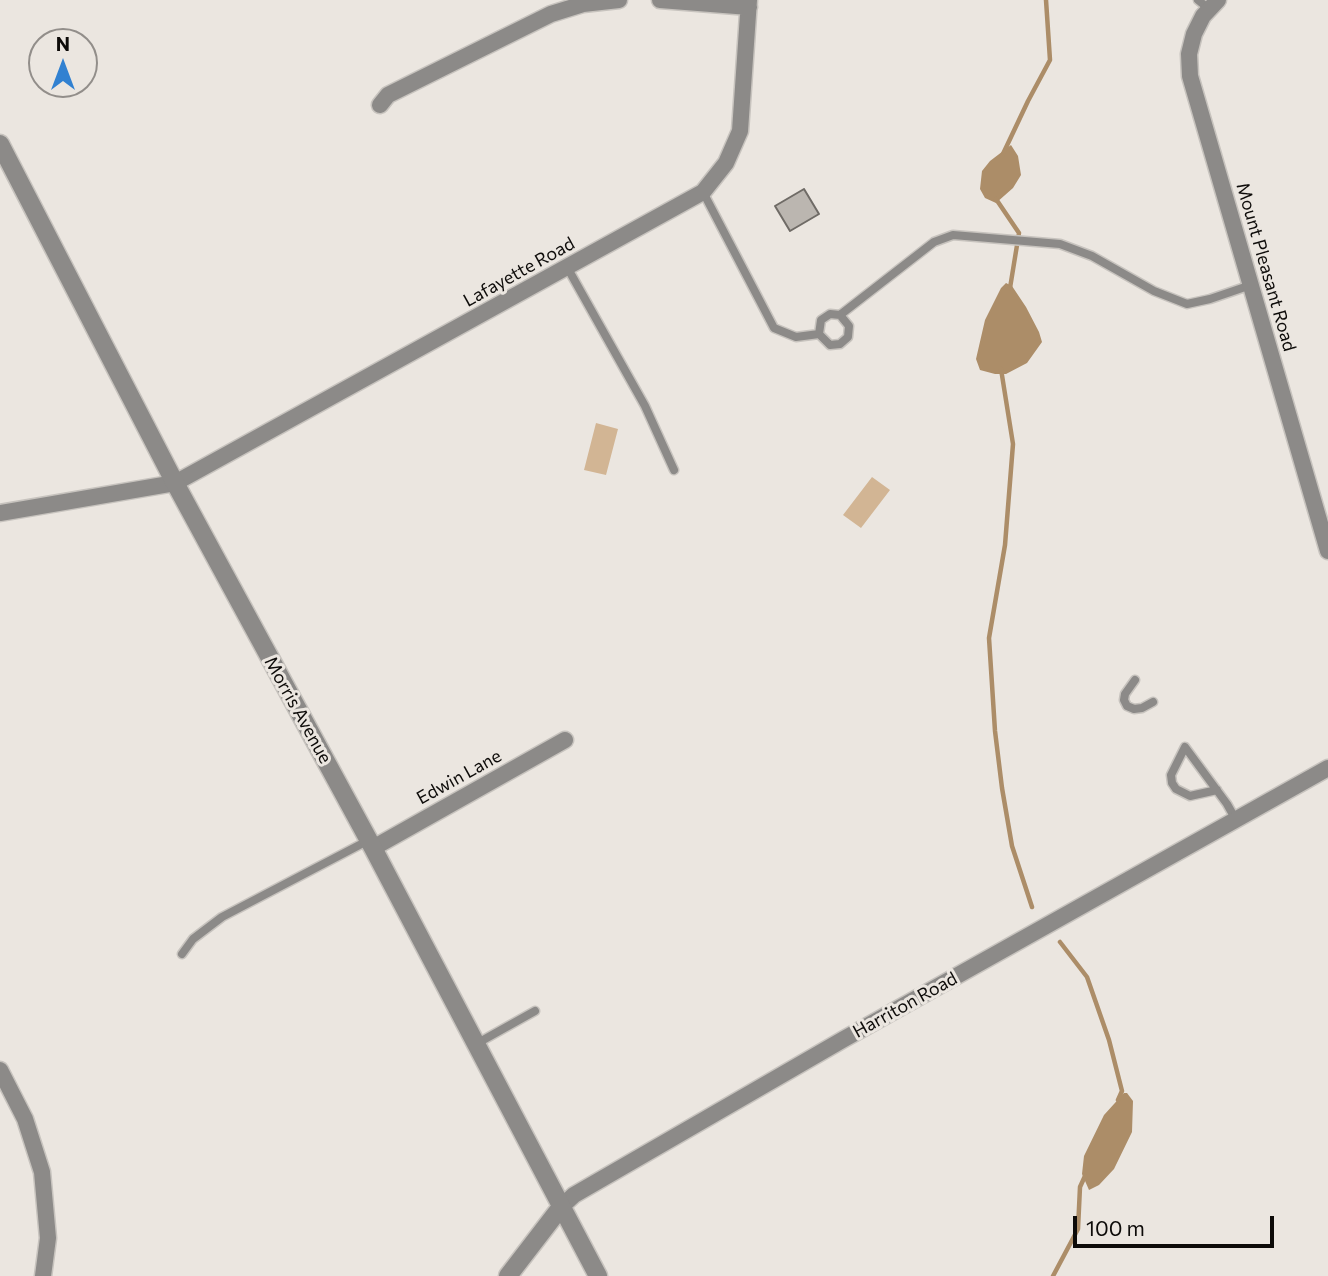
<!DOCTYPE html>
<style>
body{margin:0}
#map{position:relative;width:1328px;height:1276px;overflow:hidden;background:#ebe6e0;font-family:Commissioner,sans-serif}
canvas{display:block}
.north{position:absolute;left:28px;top:28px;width:70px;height:70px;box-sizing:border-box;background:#ebe6e0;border:2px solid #928e8a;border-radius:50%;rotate:0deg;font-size:19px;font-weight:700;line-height:28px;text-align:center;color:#0d0b09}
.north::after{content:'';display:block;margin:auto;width:24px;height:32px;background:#3181d1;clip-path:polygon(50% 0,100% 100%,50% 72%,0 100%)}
.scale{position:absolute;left:1073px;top:1216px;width:201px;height:32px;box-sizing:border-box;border:4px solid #0d0b09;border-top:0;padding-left:9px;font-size:21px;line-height:24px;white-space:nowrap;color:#0d0b09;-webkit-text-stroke:5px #ebe6e0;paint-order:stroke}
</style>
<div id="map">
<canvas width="1328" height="1276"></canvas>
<div class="north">N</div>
<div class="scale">100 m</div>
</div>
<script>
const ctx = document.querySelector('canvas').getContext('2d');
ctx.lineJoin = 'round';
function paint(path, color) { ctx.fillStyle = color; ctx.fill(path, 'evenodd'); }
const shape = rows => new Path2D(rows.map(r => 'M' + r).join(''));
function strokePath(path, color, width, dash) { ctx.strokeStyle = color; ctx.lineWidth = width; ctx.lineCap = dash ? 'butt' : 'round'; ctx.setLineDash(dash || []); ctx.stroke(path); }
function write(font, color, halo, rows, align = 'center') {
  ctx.font = font + ' Commissioner,sans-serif'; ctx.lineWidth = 6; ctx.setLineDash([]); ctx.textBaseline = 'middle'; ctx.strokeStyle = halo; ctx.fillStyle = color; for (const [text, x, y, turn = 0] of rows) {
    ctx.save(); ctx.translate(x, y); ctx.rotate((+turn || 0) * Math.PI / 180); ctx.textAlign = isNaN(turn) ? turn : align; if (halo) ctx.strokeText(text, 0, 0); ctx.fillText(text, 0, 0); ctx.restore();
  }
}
paint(shape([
 [596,423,618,429,606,475,584,470],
 [872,477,890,490,861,528,843,515]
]), '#d2b594');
paint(shape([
 [1011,145,1018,156,1021,175,1013,188,996,203,985,198,980,189,982,171,990,161],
 [1006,283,1012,286,1026,307,1039,332,1042,342,1027,363,1006,374,995,374,980,370,976,359,985,320,1001,288],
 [1124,1093,1127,1093,1133,1101,1132,1132,1114,1169,1099,1185,1089,1190,1082,1174,1084,1156,1104,1115]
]), '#ac8d68');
strokePath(shape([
 [1002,156,1028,101,1050,60,1046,0],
 [996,199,1019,233,1010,288],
 [1001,369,1013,444,1005,545,989,638,995,731,1002,788,1012,846,1032,907],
 [1060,942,1087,977,1109,1040,1122,1091,1118,1100],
 [1053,1276,1078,1229,1080,1187,1085,1176]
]), '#ac8d68', 4.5);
const building = shape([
 [804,189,819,214,790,231,775,206,804,189]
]);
paint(building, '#bbb6b0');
strokePath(building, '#6f6b66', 2);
const service = shape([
 [1198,0,1209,9],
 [703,192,774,328,796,337,819,334],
 [567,267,645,406,674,470],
 [840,315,849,326,848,337,840,344,830,345,819,334,821,320,830,314,840,315,934,242,953,235,1060,244,1092,256,1154,291,1187,304,1210,299,1251,285],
 [1135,680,1125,694,1124,700,1127,706,1134,709,1142,708,1153,702],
 [1217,790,1190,796,1176,789,1172,783,1171,775,1185,747,1227,804,1236,820],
 [182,954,193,939,222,917,369,840],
 [476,1044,535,1011]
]);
const minor = shape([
 [660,0,749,7],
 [1218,0,1203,16,1194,34,1189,54,1190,76,1328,551],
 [380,105,388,95,551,14,583,4,619,0],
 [0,513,175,483,703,192,726,163,740,131,749,0],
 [373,848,565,740],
 [0,1070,25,1119,42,1172,48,1238,43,1276],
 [561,1207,574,1195,844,1039,1328,768]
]);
const tertiary = shape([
 [0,144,175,483,373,848,598,1276],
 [508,1276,561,1207]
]);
strokePath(service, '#c7c3be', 11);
strokePath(minor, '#c7c3be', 19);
strokePath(tertiary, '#c7c3be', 21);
strokePath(service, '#8c8a88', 8);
strokePath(minor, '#8c8a88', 16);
strokePath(tertiary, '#8c8a88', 18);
write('18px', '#0d0b09', '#ebe6e0', [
 ["Mount Pleasant Road",1266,267,74],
 ["Lafayette Road",519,272,-29],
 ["Morris Avenue",298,710,61],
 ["Edwin Lane",459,777,-29],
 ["Harriton Road",905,1005,-29]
]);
</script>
